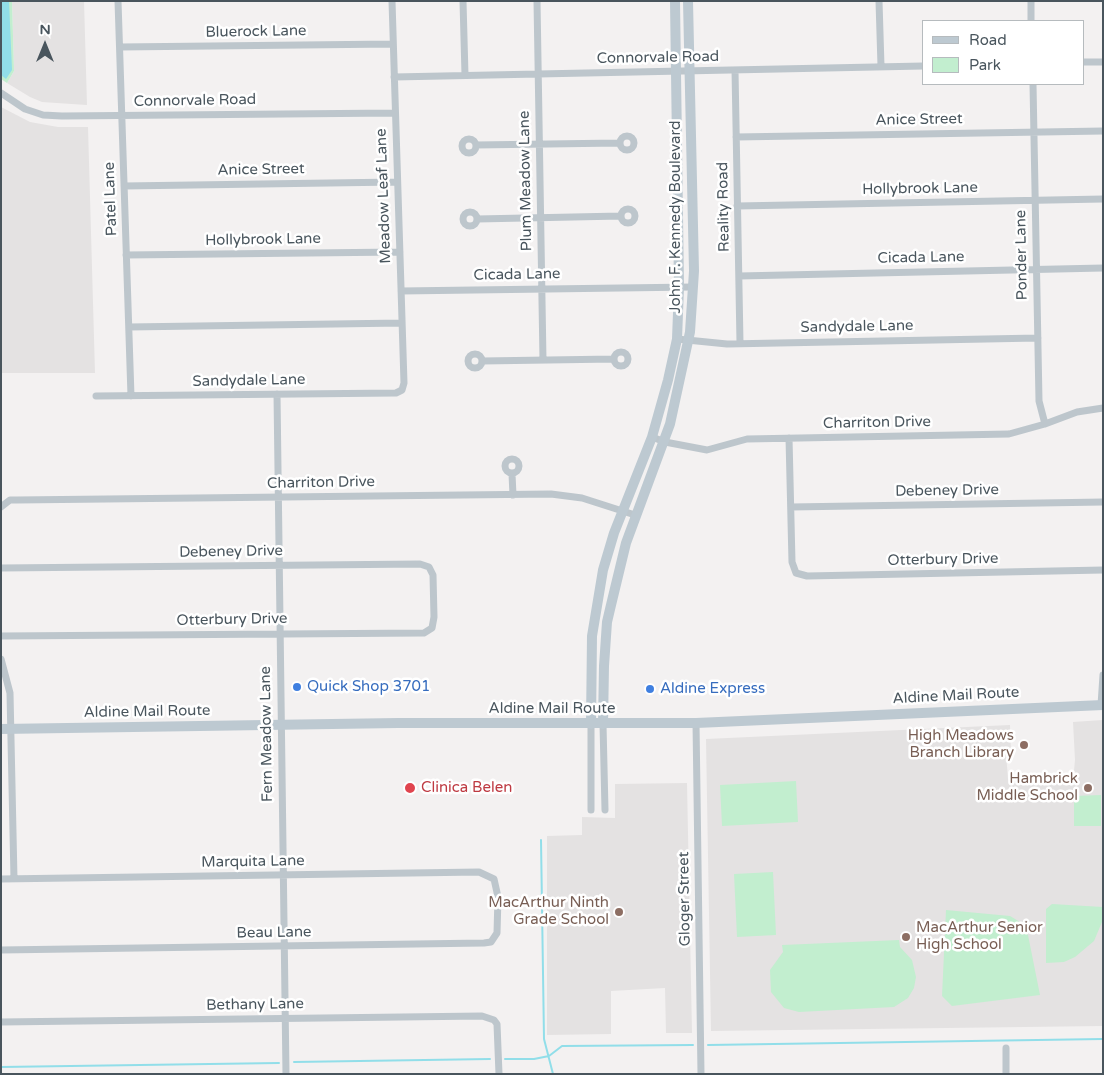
<!DOCTYPE html>
<style>
body{margin:0}
#map{position:relative;width:1104px;height:1075px;overflow:hidden;background:#f3f1f1;font-family:"Varela Round",sans-serif}
canvas{display:block}
.frame{position:absolute;inset:0;border:2px solid #49555d;pointer-events:none}
.legend{position:absolute;left:922px;top:20px;width:162px;height:65px;box-sizing:border-box;background:#fff;border:1px solid #b6bbbe;margin:0;padding:6px 9px;list-style:none;font-size:15px;color:#49555d}
.legend li{display:flex;align-items:center;gap:10px;height:25px}
.legend b{width:25px;border:1px solid #b6bbbe}
.north{position:absolute;left:20px;top:20px;width:50px;height:50px;-webkit-text-stroke:4px #fff;paint-order:stroke;rotate:0deg;font-size:14px;font-weight:700;line-height:20px;text-align:center;color:#49555d}
.north::after{content:'';display:block;margin:auto;width:18px;height:22px;background:#49555d;clip-path:polygon(50% 0,100% 100%,50% 72%,0 100%)}
</style>
<div id="map">
<canvas width="1104" height="1075"></canvas>
<div class="frame"></div>
<ul class="legend">
<li><b style="height:6px;background:#bdc9d1"></b>Road</li>
<li><b style="height:14px;background:#c2eecf"></b>Park</li>
</ul>
<div class="north">N</div>
</div>
<script>
const ctx = document.querySelector('canvas').getContext('2d');
ctx.lineJoin = 'round';
function paint(path, color) { ctx.fillStyle = color; ctx.fill(path, 'evenodd'); }
const shape = rows => new Path2D(rows.map(r => 'M' + r).join(''));
function strokePath(path, color, width, dash) { ctx.strokeStyle = color; ctx.lineWidth = width; ctx.lineCap = dash ? 'butt' : 'round'; ctx.setLineDash(dash || []); ctx.stroke(path); }
function write(font, color, halo, rows, align = 'center') {
  ctx.font = font + ' "Varela Round",sans-serif'; ctx.lineWidth = 5; ctx.setLineDash([]); ctx.textBaseline = 'middle'; ctx.strokeStyle = halo; ctx.fillStyle = color; for (const [text, x, y, turn = 0] of rows) {
    ctx.save(); ctx.translate(x, y); ctx.rotate((+turn || 0) * Math.PI / 180); ctx.textAlign = isNaN(turn) ? turn : align; if (halo) ctx.strokeText(text, 0, 0); ctx.fillText(text, 0, 0); ctx.restore();
  }
}
paint(shape([
 [12,1,84,1,87,105,42,102,30,97,7,83,14,71],
 [1,107,30,122,58,127,88,127,95,373,1,373],
 [1103,720,1103,1026,711,1031,706,739,1010,725,1011,753,1006,753,1008,779,1012,783,1073,781,1075,760,1073,722],
 [687,783,692,1033,666,1033,665,988,611,991,611,1034,547,1035,547,836,582,835,582,817,615,818,615,784]
]), '#e4e2e2');
paint(shape([
 [1,1,12,1,14,71,7,83,1,79],
 [796,781,798,822,722,826,720,785],
 [1101,795,1101,826,1074,826,1074,796],
 [773,872,776,935,737,937,734,874],
 [1052,904,1103,907,1102,922,1094,941,1075,957,1064,962,1046,963,1046,909],
 [946,910,1010,916,1020,922,1028,935,1040,995,952,1006,942,996],
 [899,940,900,947,912,960,916,977,914,988,908,998,894,1007,799,1012,784,1008,771,992,770,970,783,952,782,945]
]), '#c2eecf');
paint(shape([
 [1,1,9,1,12,70,6,79,1,75]
]), '#91dee9');
strokePath(shape([
 [541,840,544,1039,553,1074],
 [708,1045,1103,1039],
 [505,1059,534,1059,549,1056,562,1046,693,1045],
 [294,1062,490,1059],
 [1,1067,279,1063]
]), '#91dee9', 2);
strokePath(shape([
 [118,1,131,396],
 [463,1,465,75],
 [537,1,543,360],
 [879,1,881,66],
 [1031,1,1031,21],
 [120,47,393,44],
 [1083,62,1103,62],
 [735,70,740,343],
 [394,77,923,66],
 [1033,84,1039,401,1045,424],
 [1,93,25,109,43,115,62,116,395,113],
 '620 143a7 7 0 1 1 14 0a7 7 0 1 1-14 0Z',
 [736,137,1103,131],
 '462 146a7 7 0 1 1 14 0a7 7 0 1 1-14 0Z',
 [476,145,619,143],
 [124,186,397,182],
 [737,206,1103,199],
 '621 216a7 7 0 1 1 14 0a7 7 0 1 1-14 0Z',
 '463 219a7 7 0 1 1 14 0a7 7 0 1 1-14 0Z',
 [477,219,621,216],
 [126,255,400,252],
 [739,276,1103,268],
 [401,291,693,287],
 [129,327,402,323],
 [677,339,727,344,1038,338],
 '614 359a7 7 0 1 1 14 0a7 7 0 1 1-14 0Z',
 '468 361a7 7 0 1 1 14 0a7 7 0 1 1-14 0Z',
 [482,361,614,359],
 [277,394,286,1074],
 [96,396,396,393,402,390,404,383,392,1],
 [652,437,665,442,707,450,747,439,1009,434,1045,424,1077,412,1103,408],
 [789,438,792,562,796,573,807,576,1103,570],
 '505 466a7 7 0 1 1 14 0a7 7 0 1 1-14 0Z',
 [512,474,513,495],
 [1,507,10,500,17,500,551,494,582,498,635,515],
 [791,507,1103,502],
 [1,568,420,564,429,567,433,575,434,617,432,628,424,633,1,636],
 [1,659,10,693,14,879],
 [1101,705,1103,675],
 [696,723,701,1074],
 [591,724,591,810],
 [603,724,605,810],
 [1,879,479,872,494,879,498,897,497,933,491,942,484,943,1,950],
 [1,1022,482,1016,494,1020,497,1024,499,1074],
 [1006,1048,1006,1074]
]), '#bdc6cc', 7);
strokePath(shape([
 [591,724,592,636,603,570,614,533,652,437,668,380,677,339,679,287,675,1],
 [603,724,604,666,607,622,611,605,626,543,670,424,690,332,694,271,688,1],
 [1,729,398,723,696,723,1103,705]
]), '#bdc9d1', 10);
for (const [x, y, r, color] of [
 [297,687,5,"#3f7fe0"],
 [650,689,5,"#3f7fe0"],
 [1024,745,5,"#8d6e63"],
 [410,788,6,"#e0444e"],
 [1088,788,5,"#8d6e63"],
 [619,912,5,"#8d6e63"],
 [906,937,5,"#8d6e63"]
]) { const dot = new Path2D(); dot.arc(x, y, r, 0, 2 * Math.PI); ctx.fillStyle = color; ctx.fill(dot); strokePath(dot, '#fff', 2); }
write('15px', '#49555d', '#fff', [
 ["Bluerock Lane",256,32,-1],
 ["Connorvale Road",658,58,-1],
 ["Connorvale Road",195,101,-1],
 ["Anice Street",919,120,-1],
 ["Anice Street",261,170,-1],
 ["Plum Meadow Lane",526,181,-91],
 ["Hollybrook Lane",920,189,-1],
 ["Meadow Leaf Lane",384,196,-92],
 ["Patel Lane",111,199,-92],
 ["Reality Road",724,207,-91],
 ["John F. Kennedy Boulevard",676,217,-90],
 ["Hollybrook Lane",263,240,-1],
 ["Ponder Lane",1022,255,-91],
 ["Cicada Lane",921,258,-1],
 ["Cicada Lane",517,275,-1],
 ["Sandydale Lane",857,327,-1],
 ["Sandydale Lane",249,381,-1],
 ["Charriton Drive",877,423,-1],
 ["Charriton Drive",321,483,-1],
 ["Debeney Drive",947,491,-1],
 ["Debeney Drive",231,552,-1],
 ["Otterbury Drive",943,560,-1],
 ["Otterbury Drive",232,620,-1],
 ["Aldine Mail Route",956,696,-3],
 ["Aldine Mail Route",552,709],
 ["Aldine Mail Route",147,712,-1],
 ["Fern Meadow Lane",267,734,-91],
 ["Marquita Lane",253,862,-1],
 ["Gloger Street",685,899,-91],
 ["Beau Lane",274,933,-1],
 ["Bethany Lane",255,1005,-1]
]);
write('15px', '#366cbe', '#fff', [
 ["Quick Shop 3701",307,687],
 ["Aldine Express",660,689]
], 'left');
write('15px', '#785e54', '#fff', [
 ["High Meadows",1014,736],
 ["Branch Library",1014,753],
 ["Hambrick",1078,779],
 ["Middle School",1078,796],
 ["MacArthur Ninth",609,903],
 ["Grade School",609,920],
 ["MacArthur Senior",916,928,"left"],
 ["High School",916,945,"left"]
], 'right');
write('15px', '#be3a42', '#fff', [
 ["Clinica Belen",421,788]
], 'left');
</script>
